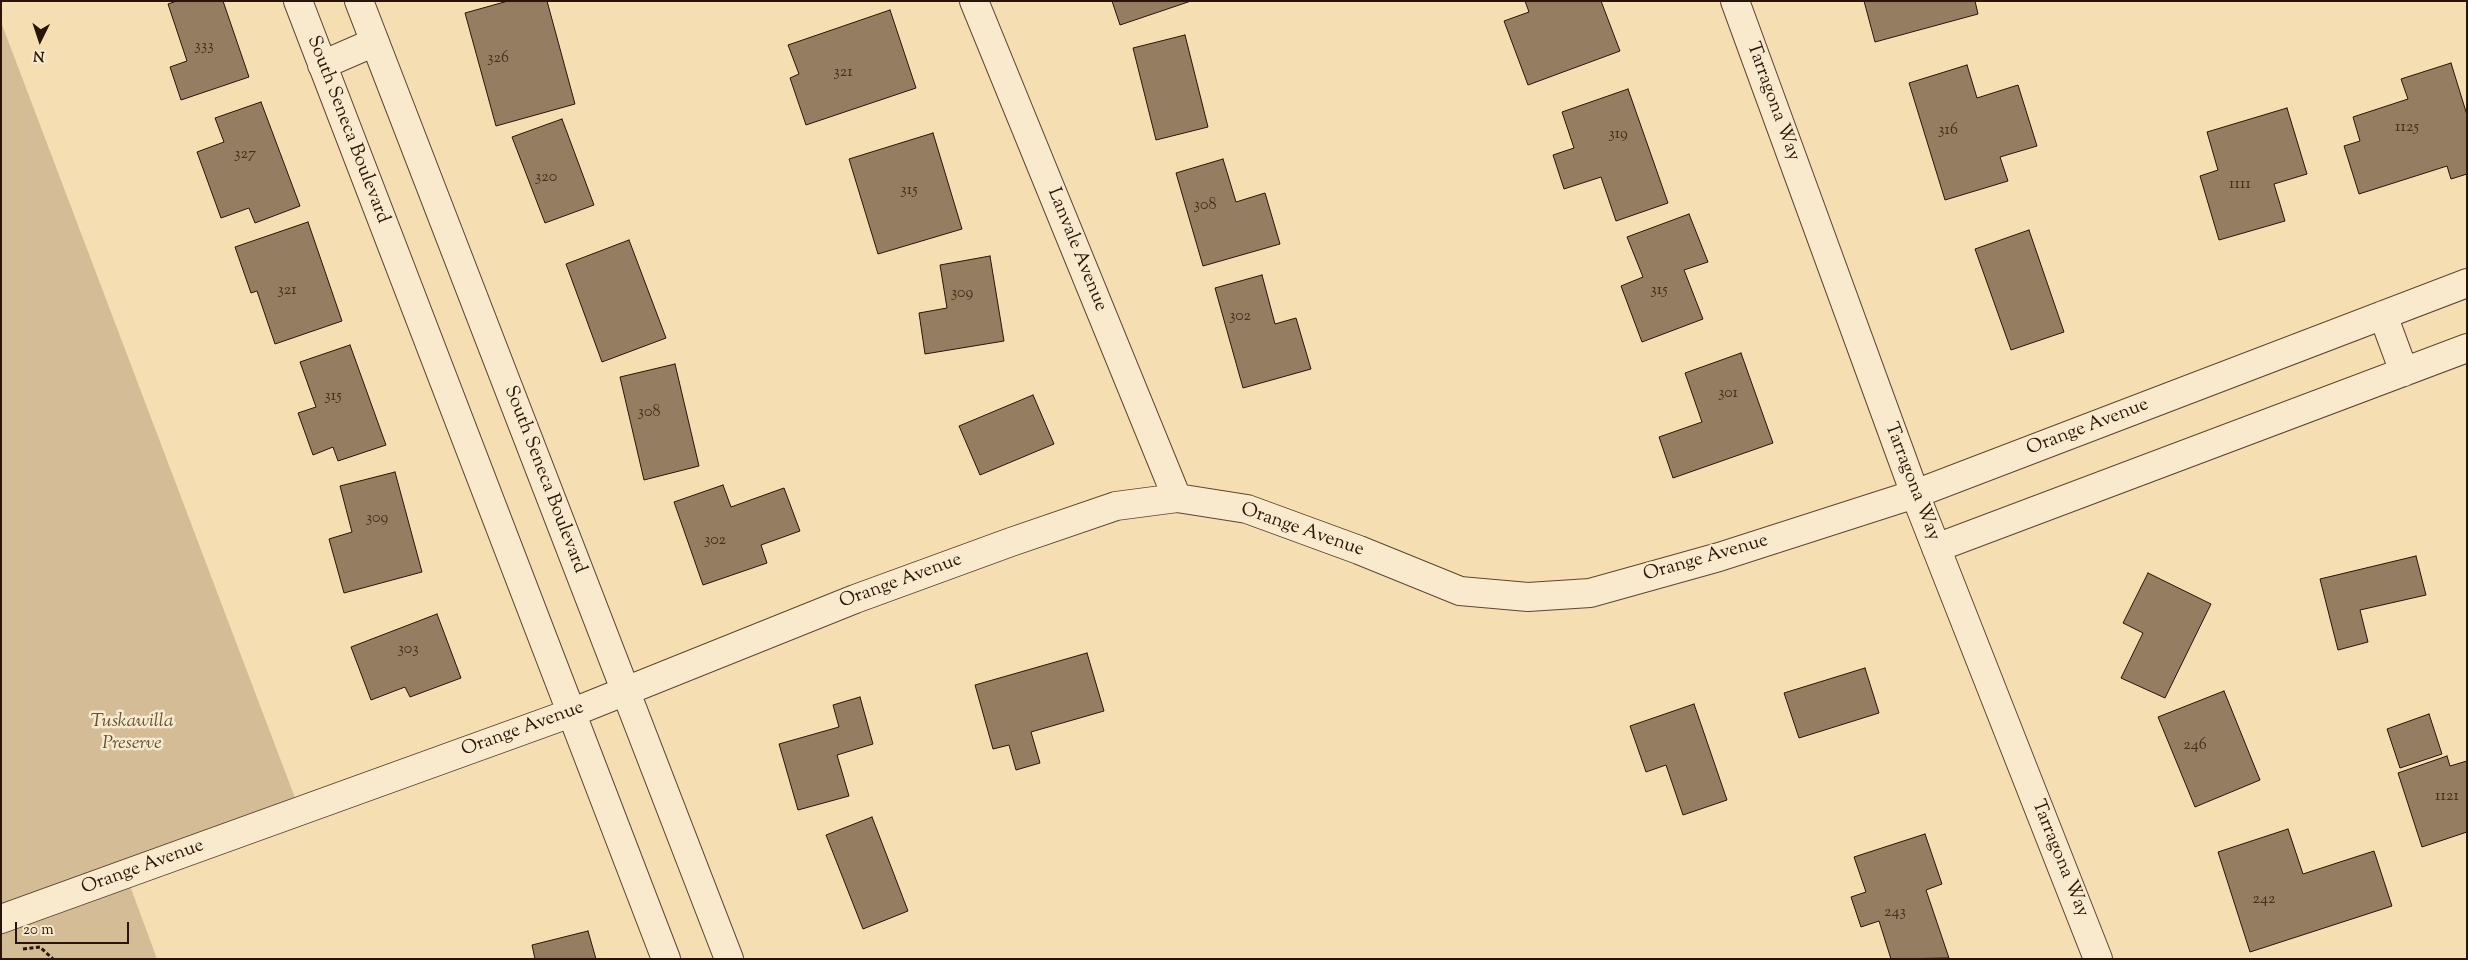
<!DOCTYPE html>
<style>
body{margin:0}
#map{position:relative;width:2468px;height:960px;overflow:hidden;background:#f6deb3;font-family:"Sorts Mill Goudy",serif}
canvas{display:block}
.frame{position:absolute;inset:0;border:2px solid #291406;pointer-events:none}
.north{position:absolute;left:15px;top:15px;width:50px;height:50px;-webkit-text-stroke:4px #f9eace;paint-order:stroke;rotate:184deg;font-size:14px;font-weight:700;line-height:20px;text-align:center;color:#291406}
.north::after{content:'';display:block;margin:auto;width:18px;height:22px;background:#291406;clip-path:polygon(50% 0,100% 100%,50% 72%,0 100%)}
.scale{position:absolute;left:15px;top:922px;width:114px;height:22px;box-sizing:border-box;border:2px solid #291406;border-top:0;padding-left:6px;font-size:15px;line-height:18px;white-space:nowrap;color:#291406;-webkit-text-stroke:4px #f9eace;paint-order:stroke}
</style>
<div id="map">
<canvas width="2468" height="960"></canvas>
<div class="frame"></div>
<div class="north">N</div>
<div class="scale">20 m</div>
</div>
<script>
const ctx = document.querySelector('canvas').getContext('2d');
ctx.lineJoin = 'round';
function paint(path, color) { ctx.fillStyle = color; ctx.fill(path, 'evenodd'); }
const shape = rows => new Path2D(rows.map(r => 'M' + r).join(''));
function strokePath(path, color, width, dash) { ctx.strokeStyle = color; ctx.lineWidth = width; ctx.lineCap = dash ? 'butt' : 'round'; ctx.setLineDash(dash || []); ctx.stroke(path); }
function write(font, color, halo, rows, align = 'center') {
  ctx.font = font + ' "Sorts Mill Goudy",serif'; ctx.lineWidth = 5; ctx.setLineDash([]); ctx.textBaseline = 'middle'; ctx.strokeStyle = halo; ctx.fillStyle = color; for (const [text, x, y, turn = 0] of rows) {
    ctx.save(); ctx.translate(x, y); ctx.rotate((+turn || 0) * Math.PI / 180); ctx.textAlign = isNaN(turn) ? turn : align; if (halo) ctx.strokeText(text, 0, 0); ctx.fillText(text, 0, 0); ctx.restore();
  }
}
paint(shape([
 [1,22,300,811,126,875,157,959,1,959]
]), '#d3bc96');
const building = shape([
 [177,1,223,1,249,77,181,100,170,67,187,61,168,4,177,1],
 [508,1,547,1,575,104,496,126,465,13,508,1],
 [1112,1,1191,1,1120,25,1112,1],
 [1525,1,1601,1,1620,51,1528,85,1504,21,1529,12,1525,1],
 [1864,1,1975,1,1978,14,1875,42,1864,1],
 [890,10,916,88,806,125,790,78,799,74,788,45,890,10],
 [1185,35,1208,127,1156,140,1133,48,1185,35],
 [2451,63,2467,115,2467,174,2451,179,2447,166,2359,194,2344,146,2360,141,2353,117,2408,99,2401,79,2451,63],
 [1967,65,1977,98,2018,85,2037,146,2000,157,2008,181,1945,200,1909,83,1967,65],
 [1628,89,1668,203,1616,221,1601,177,1564,189,1553,155,1574,148,1562,112,1628,89],
 [261,102,300,206,255,223,249,208,221,218,197,152,224,142,215,118,261,102],
 [2287,108,2307,174,2274,184,2285,221,2219,240,2200,176,2218,170,2207,132,2287,108],
 [562,119,594,205,545,223,512,137,562,119],
 [933,133,962,229,878,254,849,159,933,133],
 [1223,159,1236,202,1265,193,1280,244,1203,266,1176,173,1223,159],
 [1689,214,1708,262,1684,270,1703,319,1642,342,1621,286,1643,277,1627,237,1689,214],
 [308,222,342,321,275,344,257,291,251,293,235,247,308,222],
 [2029,230,2064,332,2011,350,1975,249,2029,230],
 [629,240,666,338,602,362,566,264,629,240],
 [990,256,1004,341,925,354,919,313,947,308,940,265,990,256],
 [1262,275,1275,324,1296,318,1311,369,1243,388,1215,288,1262,275],
 [350,345,386,445,338,461,333,447,313,455,298,413,316,407,300,362,350,345],
 [1741,353,1773,443,1673,478,1659,437,1702,422,1685,373,1741,353],
 [675,364,699,466,644,480,620,377,675,364],
 [1033,395,1054,444,980,475,959,426,1033,395],
 [395,472,422,572,344,593,329,539,352,532,340,486,395,472],
 [723,485,731,507,784,488,800,531,761,545,767,563,703,585,674,502,723,485],
 [2416,556,2426,595,2360,610,2368,642,2338,650,2320,579,2416,556],
 [2148,573,2211,604,2165,698,2121,678,2143,633,2123,623,2148,573],
 [437,614,461,678,410,697,405,687,371,700,351,647,437,614],
 [1087,653,1104,711,1031,732,1040,763,1016,770,1009,745,993,749,975,685,1087,653],
 [1865,668,1879,713,1799,738,1784,693,1865,668],
 [2224,691,2260,780,2195,807,2158,717,2224,691],
 [860,697,873,744,837,755,849,796,798,810,779,744,839,727,833,705,860,697],
 [1694,704,1727,800,1683,815,1666,765,1646,772,1630,726,1694,704],
 [2429,714,2442,754,2400,768,2387,729,2429,714],
 [2447,756,2450,766,2467,761,2467,832,2422,847,2398,773,2447,756],
 [872,817,908,911,863,929,826,835,872,817],
 [2288,829,2303,874,2374,851,2392,906,2250,952,2218,852,2288,829],
 [1925,834,1942,884,1926,890,1949,958,1891,959,1879,921,1861,927,1851,897,1866,892,1854,857,1925,834],
 [588,931,596,959,535,959,532,945,588,931]
]);
paint(building, '#947d60');
strokePath(building, '#291406', 1);
const minor = shape([
 [298,1,666,959],
 [359,1,729,959],
 [974,1,1177,498],
 [1735,1,1915,494,2098,959],
 [322,65,375,42],
 [2383,315,2404,372],
 [1936,548,2467,348],
 [1,919,571,713,855,599,1011,542,1116,506,1177,498,1247,509,1359,550,1460,591,1528,597,1590,593,1719,557,1915,494,2467,283]
]);
strokePath(minor, '#5c4631', 30);
strokePath(shape([
 [23,949,40,947,53,959]
]), '#291406', 3, [4, 2.5]);
strokePath(minor, '#f9eace', 28);
write('16px', '#442e1c', null, [
 ["333",204,47],
 ["326",498,59],
 ["321",843,73],
 ["1125",2407,128],
 ["316",1948,131],
 ["319",1618,135],
 ["327",245,155],
 ["320",546,178],
 ["1111",2240,185],
 ["315",909,191],
 ["308",1205,206],
 ["321",287,291],
 ["315",1659,291],
 ["309",962,294],
 ["302",1240,317],
 ["301",1728,394],
 ["315",333,397],
 ["308",649,413],
 ["309",377,519],
 ["302",715,541],
 ["303",408,650],
 ["246",2195,746],
 ["1121",2447,797],
 ["242",2264,900],
 ["243",1895,913]
]);
write('19px', '#291406', '#f9eace', [
 ["Tarragona Way",1772,102,70],
 ["South Seneca Boulevard",347,130,69],
 ["Lanvale Avenue",1076,250,68],
 ["Orange Avenue",2088,428,-21],
 ["South Seneca Boulevard",544,480,69],
 ["Tarragona Way",1911,482,69],
 ["Orange Avenue",1302,531,19],
 ["Orange Avenue",1706,559,-16],
 ["Orange Avenue",901,582,-20],
 ["Orange Avenue",523,730,-20],
 ["Tarragona Way",2059,859,68],
 ["Orange Avenue",143,868,-20]
]);
write('italic 19px', '#644f38', '#f9eace', [
 ["Tuskawilla",132,723],
 ["Preserve",132,745]
]);
</script>
